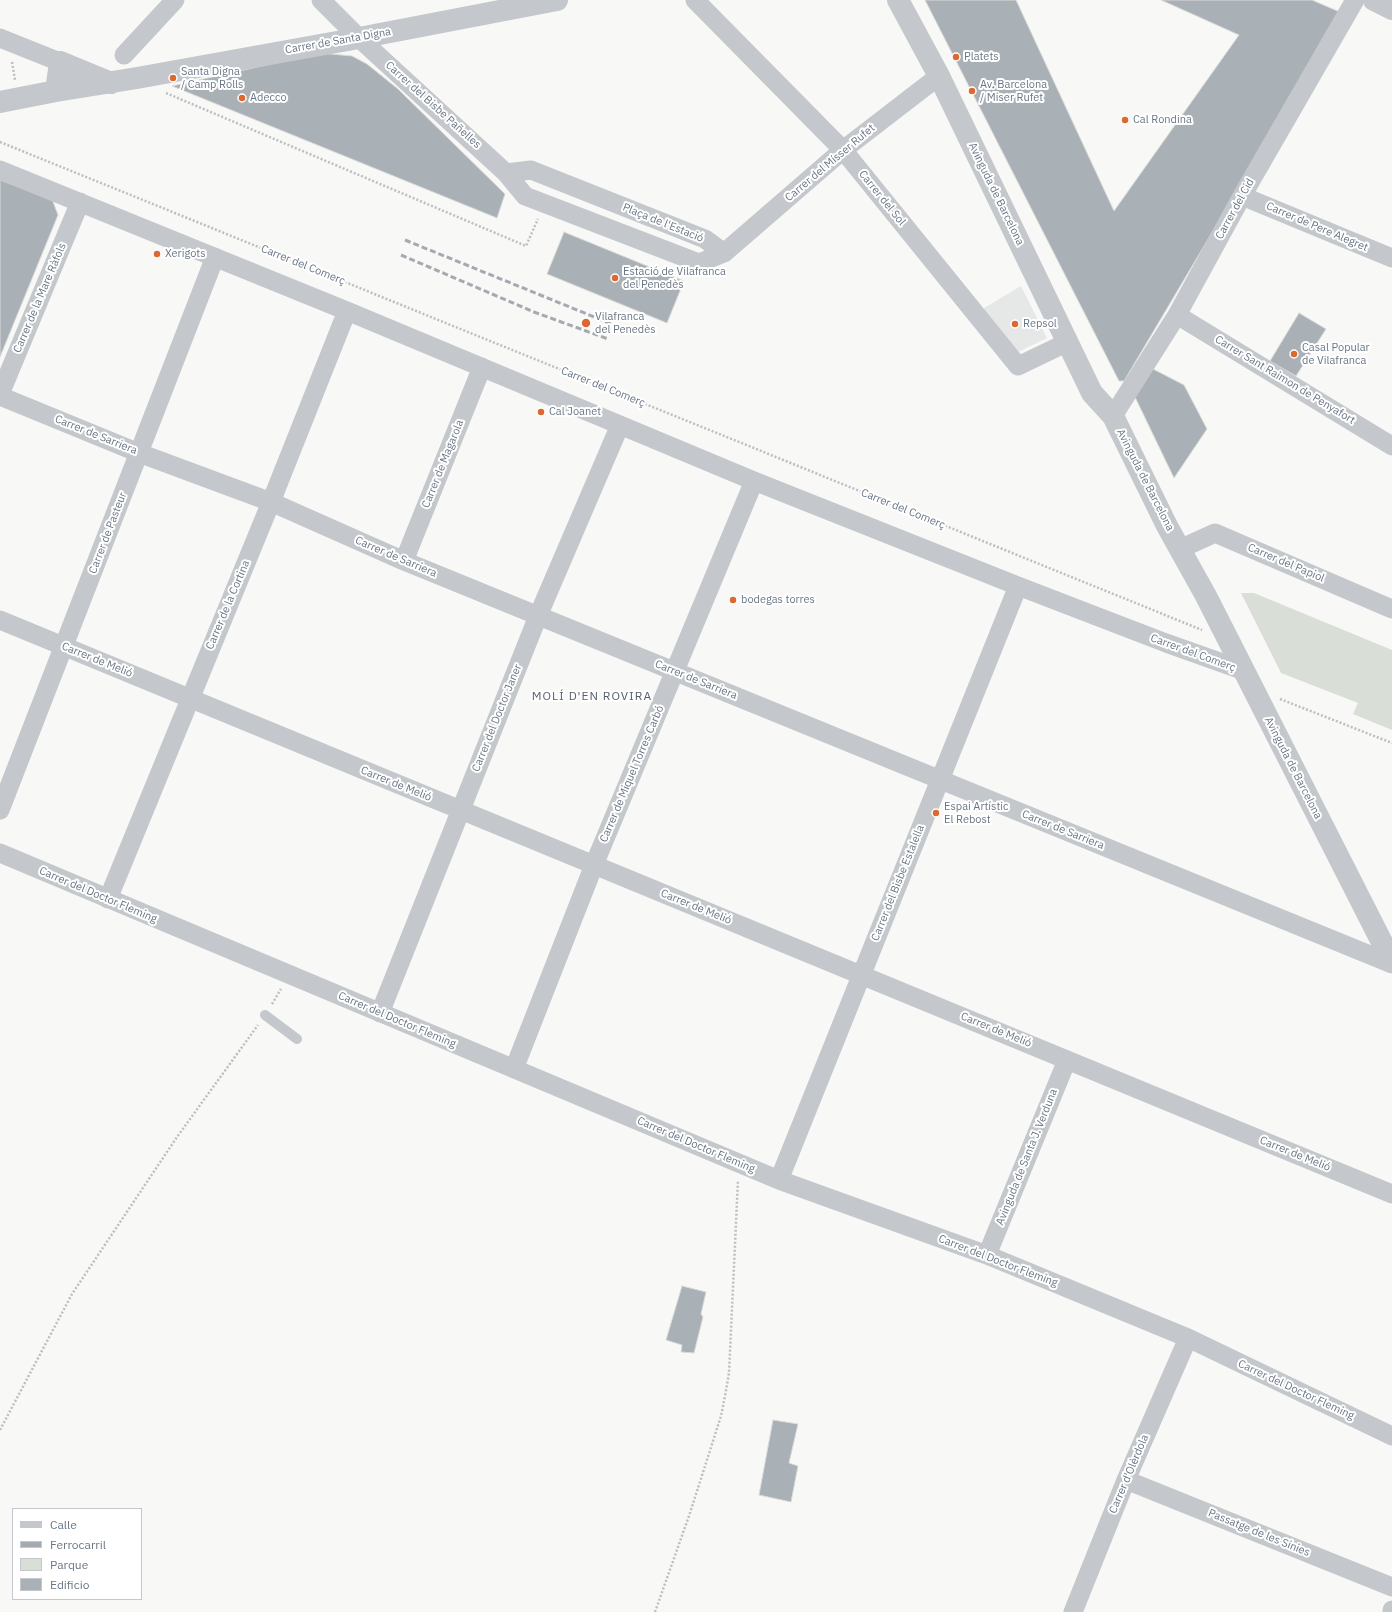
<!DOCTYPE html>
<meta charset="utf-8">
<style>
body{margin:0}
#map{position:relative;width:1392px;height:1612px;overflow:hidden;background:#f8f8f6;font-family:"IBM Plex Sans",sans-serif}
canvas{display:block}
.legend{position:absolute;left:12px;top:1508px;width:130px;height:92px;box-sizing:border-box;background:#fff;border:1px solid #c3c8ce;margin:0;padding:5px 7px;list-style:none;font-size:12px;color:#697685}
.legend li{display:flex;align-items:center;gap:8px;height:20px}
.legend b{width:20px;border:1px solid #c3c8ce}
</style>
<div id="map">
<canvas width="1392" height="1612"></canvas>
<ul class="legend">
<li><b style="height:5px;background:#c4c7cb"></b>Calle</li>
<li><b style="height:5px;background:#a5aab0"></b>Ferrocarril</li>
<li><b style="height:11px;background:#d9dfd7"></b>Parque</li>
<li><b style="height:11px;background:#a9b0b6"></b>Edificio</li>
</ul>
</div>
<script>
const ctx = document.querySelector('canvas').getContext('2d');
ctx.lineJoin = 'round';
function paint(path, color) { ctx.fillStyle = color; ctx.fill(path, 'evenodd'); }
const shape = rows => new Path2D(rows.map(r => 'M' + r).join(''));
function strokePath(path, color, width, dash) { ctx.strokeStyle = color; ctx.lineWidth = width; ctx.lineCap = dash ? 'butt' : 'round'; ctx.setLineDash(dash || []); ctx.stroke(path); }
function write(font, color, halo, rows, align = 'center') {
  ctx.font = font + ' "IBM Plex Sans",sans-serif'; ctx.lineWidth = 4; ctx.setLineDash([]); ctx.textBaseline = 'middle'; ctx.strokeStyle = halo; ctx.fillStyle = color; for (const [text, x, y, turn = 0] of rows) {
    ctx.save(); ctx.translate(x, y); ctx.rotate((+turn || 0) * Math.PI / 180); ctx.textAlign = isNaN(turn) ? turn : align; if (halo) ctx.strokeText(text, 0, 0); ctx.fillText(text, 0, 0); ctx.restore();
  }
}
paint(shape([
 [1021,286,1047,338,1016,353,979,311]
]), '#e6e7e7');
paint(shape([
 [1241,593,1254,593,1392,650,1392,730,1353,714,1358,703,1281,673]
]), '#d9dfd7');
const building = shape([
 [925,0,1016,0,1114,211,1239,35,1161,0,1312,0,1342,13,1124,381,1119,381,925,0],
 [320,53,352,56,367,64,398,89,505,194,497,218,172,86,320,53],
 [0,180,52,199,58,215,0,357,0,180],
 [564,232,684,281,667,323,547,274,564,232],
 [1299,313,1326,329,1296,376,1270,361,1299,313],
 [1153,369,1184,385,1207,429,1174,478,1135,397,1153,369],
 [682,1286,706,1292,701,1314,703,1317,694,1353,681,1352,682,1345,666,1340,682,1286],
 [773,1420,798,1424,789,1463,798,1466,791,1502,759,1495,773,1420]
]);
paint(building, '#a9b0b6');
strokePath(building, '#dadad8', 1);
strokePath(shape([
 [12,62,15,80],
 [166,93,526,246,538,219],
 [0,142,1202,630],
 [1280,699,1392,743],
 [272,1004,281,989],
 [0,1430,72,1294,177,1137,258,1025],
 [655,1612,690,1513,721,1416,725,1396,729,1373,738,1180]
]), '#bcbec1', 2.5, [2, 2]);
strokePath(shape([
 [265,1015,297,1039]
]), '#c4c7cb', 10);
strokePath(shape([
 [321,0,359,38,506,173,525,196,699,263,724,253,843,150,939,76],
 [695,0,843,150,1018,366,1068,342],
 [0,38,60,62],
 [124,55,175,0],
 [0,170,347,311,754,481,1018,586,1166,643,1242,670],
 [506,173,531,170,705,239,724,253],
 [1242,196,1392,258],
 [1177,315,1392,446],
 [0,394,80,202],
 [0,396,139,453,271,502,404,561,1392,964],
 [1113,416,1177,315,1242,196,1355,0],
 [1180,549,1215,533,1392,609],
 [404,561,482,367],
 [0,620,1392,1194],
 [0,810,215,257],
 [0,853,779,1180,987,1255,1188,1338,1392,1436],
 [108,899,271,502,347,311],
 [380,1013,538,616,620,425],
 [514,1069,594,865,754,481],
 [779,1180,1018,586],
 [987,1255,1067,1060],
 [1126,1480,1392,1587],
 [1073,1612,1126,1480,1188,1338],
 [1392,1612,1392,1610]
]), '#c4c7cb', 19);
strokePath(shape([
 [898,0,939,76,1092,393,1113,416,1167,526,1206,596,1392,962],
 [1374,0,1392,9],
 [56,91,60,62,111,83],
 [0,102,56,91,137,78,359,38,557,0]
]), '#c4c7cb', 22);
strokePath(shape([
 [405,240,614,325],
 [401,255,534,312,608,339]
]), '#a5aab0', 3, [6, 3]);
for (const [x, y, r, color] of [
 [956,57,4,"#dc6832"],
 [173,78,4,"#dc6832"],
 [972,91,4,"#dc6832"],
 [242,98,4,"#dc6832"],
 [1125,120,4,"#dc6832"],
 [157,254,4,"#dc6832"],
 [615,278,4,"#dc6832"],
 [586,323,5,"#dc6832"],
 [1015,324,4,"#dc6832"],
 [1294,354,4,"#dc6832"],
 [541,412,4,"#dc6832"],
 [733,600,4,"#dc6832"],
 [936,813,4,"#dc6832"]
]) { const dot = new Path2D(); dot.arc(x, y, r, 0, 2 * Math.PI); ctx.fillStyle = color; ctx.fill(dot); strokePath(dot, '#fff', 1.5); }
write('11px', '#697685', '#fff', [
 ["Carrer de Santa Digna",338,41,-10],
 ["Carrer del Bisbe Pañelles",433,105,42],
 ["Carrer del Mísser Rufet",830,163,-40],
 ["Avinguda de Barcelona",996,194,64],
 ["Carrer del Sol",882,198,51],
 ["Carrer del Cid",1235,209,-61],
 ["Plaça de l'Estació",663,223,22],
 ["Carrer de Pere Alegret",1317,227,23],
 ["Carrer del Comerç",303,265,22],
 ["Carrer de la Mare Ràfols",40,298,-67],
 ["Carrer Sant Raimon de Penyafort",1285,380,31],
 ["Carrer del Comerç",603,387,22],
 ["Carrer de Sarriera",96,435,22],
 ["Carrer de Magarola",443,464,-68],
 ["Avinguda de Barcelona",1145,480,63],
 ["Carrer del Comerç",903,509,22],
 ["Carrer de Pasteur",108,533,-69],
 ["Carrer de Sarriera",396,557,23],
 ["Carrer del Papiol",1286,563,23],
 ["Carrer de la Cortina",228,605,-67],
 ["Carrer del Comerç",1193,653,20],
 ["Carrer de Melió",97,660,22],
 ["Carrer de Sarriera",696,680,22],
 ["Carrer del Doctor Janer",497,718,-68],
 ["Avinguda de Barcelona",1293,768,63],
 ["Carrer de Miquel Torres Carbó",632,774,-67],
 ["Carrer de Melió",396,784,22],
 ["Carrer de Sarriera",1063,830,22],
 ["Carrer del Bisbe Estalella",898,883,-68],
 ["Carrer del Doctor Fleming",98,895,23],
 ["Carrer de Melió",696,907,22],
 ["Carrer del Doctor Fleming",397,1020,23],
 ["Carrer de Melió",996,1030,22],
 ["Carrer del Doctor Fleming",696,1145,23],
 ["Carrer de Melió",1295,1154,22],
 ["Avinguda de Santa J. Verduna",1027,1157,-68],
 ["Carrer del Doctor Fleming",998,1261,21],
 ["Carrer del Doctor Fleming",1296,1390,25],
 ["Carrer d'Olèrdola",1129,1474,-67],
 ["Passatge de les Sínies",1259,1533,22]
]);
write('11px', '#697685', '#fff', [
 ["Platets",964,57],
 ["Santa Digna",181,72],
 ["/ Camp Rolls",181,85],
 ["Av. Barcelona",980,85],
 ["/ Miser Rufet",980,98],
 ["Adecco",250,98],
 ["Cal Rondina",1133,120],
 ["Xerigots",165,254],
 ["Estació de Vilafranca",623,272],
 ["del Penedès",623,285],
 ["Vilafranca",595,317],
 ["del Penedès",595,330],
 ["Repsol",1023,324],
 ["Casal Popular",1302,348],
 ["de Vilafranca",1302,361],
 ["Cal Joanet",549,412],
 ["bodegas torres",741,600],
 ["Espai Artístic",944,807],
 ["El Rebost",944,820]
], 'left');
ctx.letterSpacing = '1px';
write('12px', '#56606b', '#fff', [
 ["MOLÍ D'EN ROVIRA",592,697]
]);
ctx.letterSpacing = '0px';
</script>
